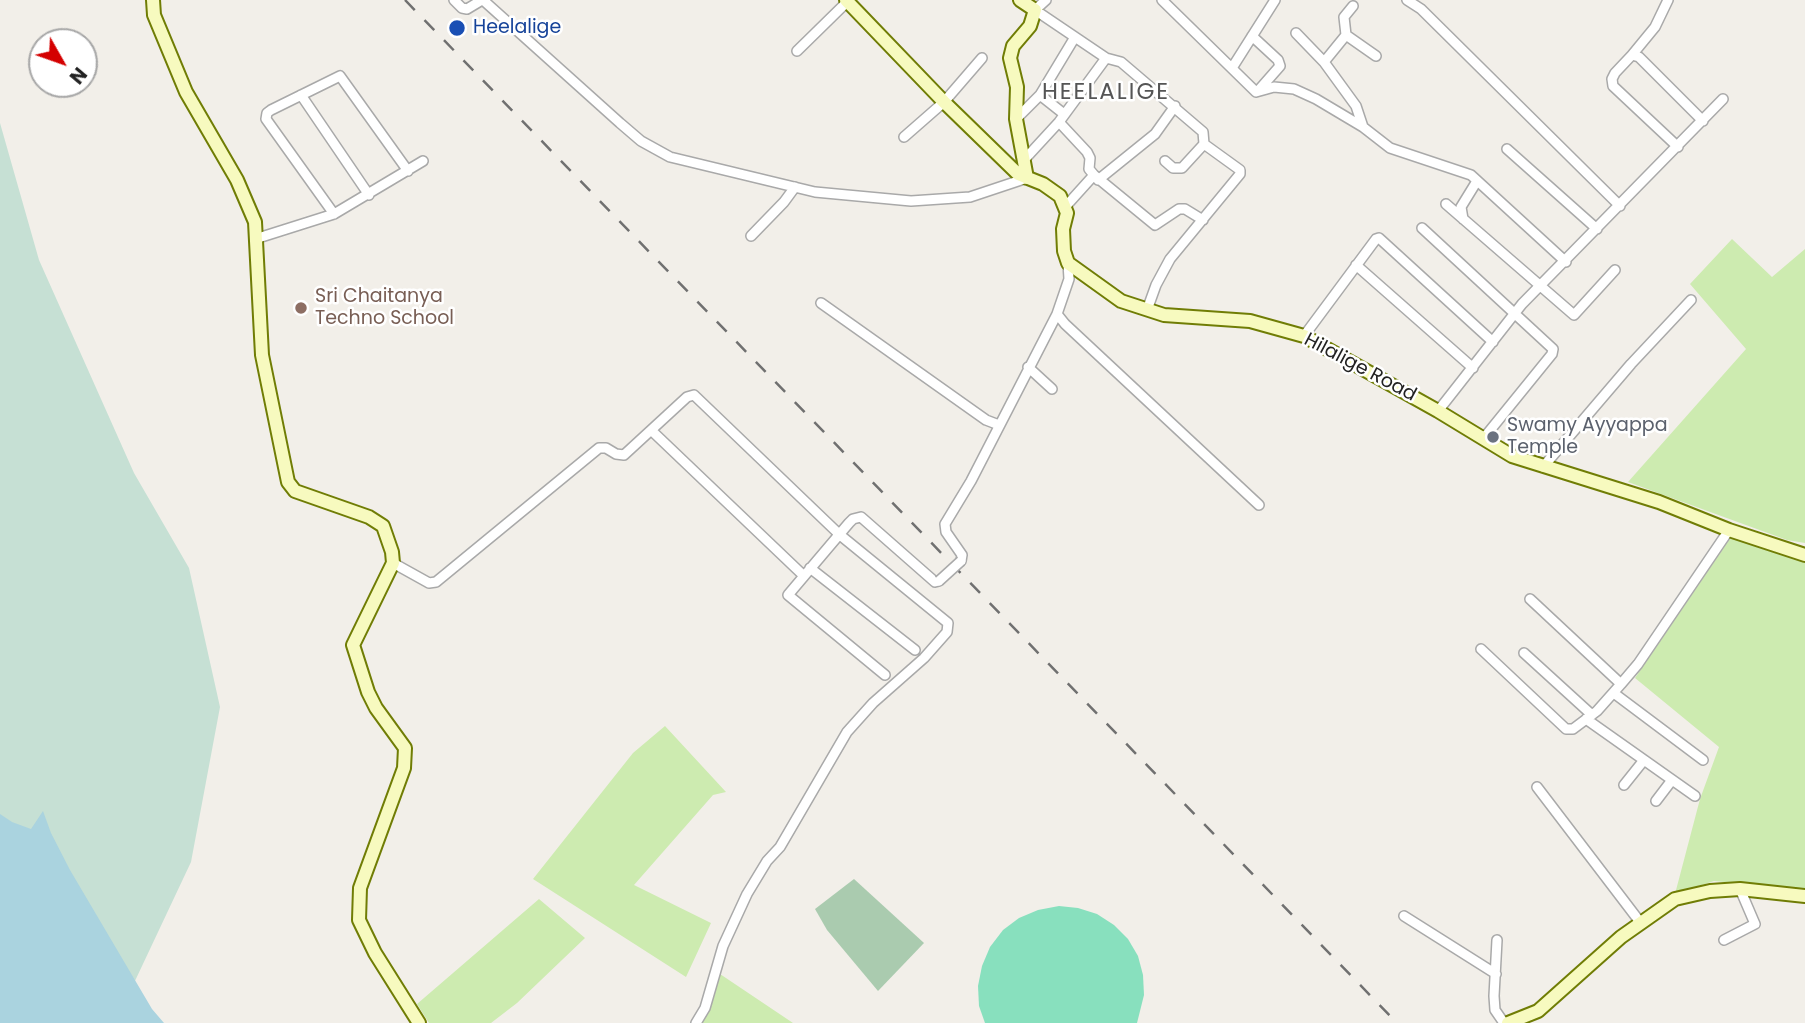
<!DOCTYPE html>
<style>
body{margin:0}
#map{position:relative;width:1805px;height:1023px;overflow:hidden;background:#f2efe9;font-family:Poppins,sans-serif}
canvas{display:block}
.north{position:absolute;left:28px;top:28px;width:70px;height:70px;box-sizing:border-box;background:#fff;border:2px solid #a7a7a7;border-radius:50%;rotate:130deg;font-size:19px;font-weight:700;line-height:28px;text-align:center;color:#222}
.north::after{content:'';display:block;margin:auto;width:24px;height:32px;background:#d40000;clip-path:polygon(50% 0,100% 100%,50% 72%,0 100%)}
</style>
<div id="map">
<canvas width="1805" height="1023"></canvas>
<div class="north">N</div>
</div>
<script>
const ctx = document.querySelector('canvas').getContext('2d');
ctx.lineJoin = 'round';
function paint(path, color) { ctx.fillStyle = color; ctx.fill(path, 'evenodd'); }
const shape = rows => new Path2D(rows.map(r => 'M' + r).join(''));
function strokePath(path, color, width, dash) { ctx.strokeStyle = color; ctx.lineWidth = width; ctx.lineCap = dash ? 'butt' : 'round'; ctx.setLineDash(dash || []); ctx.stroke(path); }
function write(font, color, halo, rows, align = 'center') {
  ctx.font = font + ' Poppins,sans-serif'; ctx.lineWidth = 5; ctx.setLineDash([]); ctx.textBaseline = 'middle'; ctx.strokeStyle = halo; ctx.fillStyle = color; for (const [text, x, y, turn = 0] of rows) {
    ctx.save(); ctx.translate(x, y); ctx.rotate((+turn || 0) * Math.PI / 180); ctx.textAlign = isNaN(turn) ? turn : align; if (halo) ctx.strokeText(text, 0, 0); ctx.fillText(text, 0, 0); ctx.restore();
  }
}
paint(shape([
 [1732,239,1772,277,1805,249,1805,543,1787,540,1628,482,1746,349,1690,284],
 [1731,537,1805,562,1805,890,1714,881,1675,894,1700,799,1719,747,1635,678],
 [665,726,726,792,713,795,634,885,711,923,686,977,533,879,633,753],
 [539,899,585,938,517,1003,491,1023,429,1023,417,1004],
 [720,974,793,1023,701,1023,709,1011]
]), '#cdebb0');
paint(shape([
 [0,123,39,260,134,473,189,568,220,707,191,862,118,1017,0,1007]
]), '#c6e0d4');
paint(shape([
 [854,879,924,943,878,991,827,930,815,909]
]), '#aacbaf');
paint(shape([
 [1059,906,1078,908,1097,914,1114,925,1128,939,1138,956,1143,975,1144,995,1137,1023,985,1023,979,1006,978,986,982,966,990,947,1003,930,1019,918,1038,910]
]), '#88e0be');
paint(shape([
 [43,811,51,833,70,870,152,1009,164,1023,0,1023,0,814,12,822,31,829]
]), '#aad3df');
const street = shape([
 [454,0,462,8,467,9,482,0],
 [483,0,620,123,641,141,670,157,815,192,911,201,970,197,1027,178],
 [1046,0,1035,10,1106,58,1121,62,1203,132,1204,144,1240,170,1240,174,1170,259,1156,285,1147,310],
 [1162,0,1256,92,1274,87,1294,89,1316,99,1363,127,1390,148,1471,175,1566,262],
 [1407,0,1421,9,1620,206],
 [1353,6,1344,17,1346,35,1376,56],
 [1296,33,1324,62],
 [1346,35,1324,62,1356,106,1363,127],
 [1252,36,1278,60,1280,66,1258,91],
 [797,51,848,1],
 [1632,55,1655,27,1668,0],
 [1232,68,1275,0],
 [301,95,369,195],
 [1064,114,1040,95,1075,37],
 [1016,119,1040,95],
 [1059,122,1087,152,1090,158,1089,169,1094,175,1155,225,1179,209,1185,209,1203,220],
 [904,137,944,102,982,58],
 [1678,147,1613,86,1612,79,1615,73,1632,55,1639,57,1703,121],
 [1507,149,1597,229],
 [1024,160,1059,122,1106,58],
 [1165,161,1173,168,1182,168,1204,144],
 [1098,180,1155,134,1175,106],
 [1446,204,1574,315,1615,270],
 [1066,206,1094,175],
 [334,214,266,119,267,113,271,110,340,76,408,171],
 [1463,219,1461,207,1477,181],
 [1422,228,1553,349,1552,354,1483,439],
 [751,236,784,202,795,187],
 [255,239,334,214,423,161],
 [1356,265,1473,368],
 [821,303,986,420,999,425],
 [1057,314,1065,324,1259,505],
 [1304,336,1376,239,1379,238,1493,342],
 [1028,367,1052,389],
 [1438,411,1522,304,1723,99],
 [652,431,804,576],
 [1543,467,1631,364,1691,300],
 [961,561,962,555,946,532,945,524,971,481,1057,314,1069,279,1068,263],
 [393,563,429,583,436,582,599,448,606,448,616,454,624,455,687,397,694,395,840,535,948,623,947,632,924,658,873,703,847,732,780,847,767,861,747,894,723,946,705,1008,696,1023],
 [810,568,915,650],
 [1530,599,1621,684,1638,664,1729,530],
 [1481,649,1566,729,1573,729,1597,711,1621,684],
 [1524,653,1592,715],
 [885,675,788,595,849,523,853,519,861,517,935,582,939,581],
 [1615,694,1703,760],
 [1586,719,1695,796],
 [1624,785,1644,760],
 [1537,787,1640,922],
 [1656,801,1672,780],
 [1404,916,1496,974],
 [1497,940,1494,996,1495,1010,1504,1023],
 [1724,940,1755,924,1740,889]
]);
const secondary = shape([
 [153,0,154,15,186,92,237,180,255,222,262,355,288,482,295,491,369,517,383,526,392,552,393,563,353,645,368,692,376,708,405,748,404,768,360,888,359,920,375,953,419,1023],
 [846,0,944,102,1018,174,1043,184,1060,196,1067,213,1063,229,1064,251,1068,263,1121,301,1164,315,1250,321,1304,336,1438,411,1512,456,1659,502,1729,530,1805,555],
 [1020,0,1035,10,1030,26,1013,46,1010,58,1017,87,1016,119,1027,178],
 [1508,1023,1538,1011,1621,937,1675,899,1710,891,1740,889,1805,896]
]);
strokePath(street, '#a9a9a9', 12);
strokePath(secondary, '#707d05', 16);
strokePath(street, '#fff', 9);
strokePath(secondary, '#f7fabf', 12);
strokePath(shape([
 [405,0,1397,1023]
]), '#707070', 2.5, [14, 14]);
const streetBridge = shape([
 [939,581,961,561]
]);
strokePath(streetBridge, '#a9a9a9', 12, []);
strokePath(streetBridge, '#fff', 9);
for (const [x, y, r, color] of [
 [457,28,9,"#1a4fb4"],
 [301,308,7,"#8d6e63"],
 [1493,437,7,"#6b7280"]
]) { const dot = new Path2D(); dot.arc(x, y, r, 0, 2 * Math.PI); ctx.fillStyle = color; ctx.fill(dot); strokePath(dot, '#fff', 2.5); }
write('19px', '#164399', '#fff', [
 ["Heelalige",473,28]
], 'left');
write('19px', '#785e54', '#fff', [
 ["Sri Chaitanya",315,297],
 ["Techno School",315,319]
], 'left');
write('19px', '#222', '#fff', [
 ["Hilalige Road",1360,368,28]
]);
write('19px', '#5b616d', '#fff', [
 ["Swamy Ayyappa",1507,426],
 ["Temple",1507,448]
], 'left');
ctx.letterSpacing = '2px';
write('23px', '#555', '#fff', [
 ["HEELALIGE",1106,93]
]);
ctx.letterSpacing = '0px';
</script>
